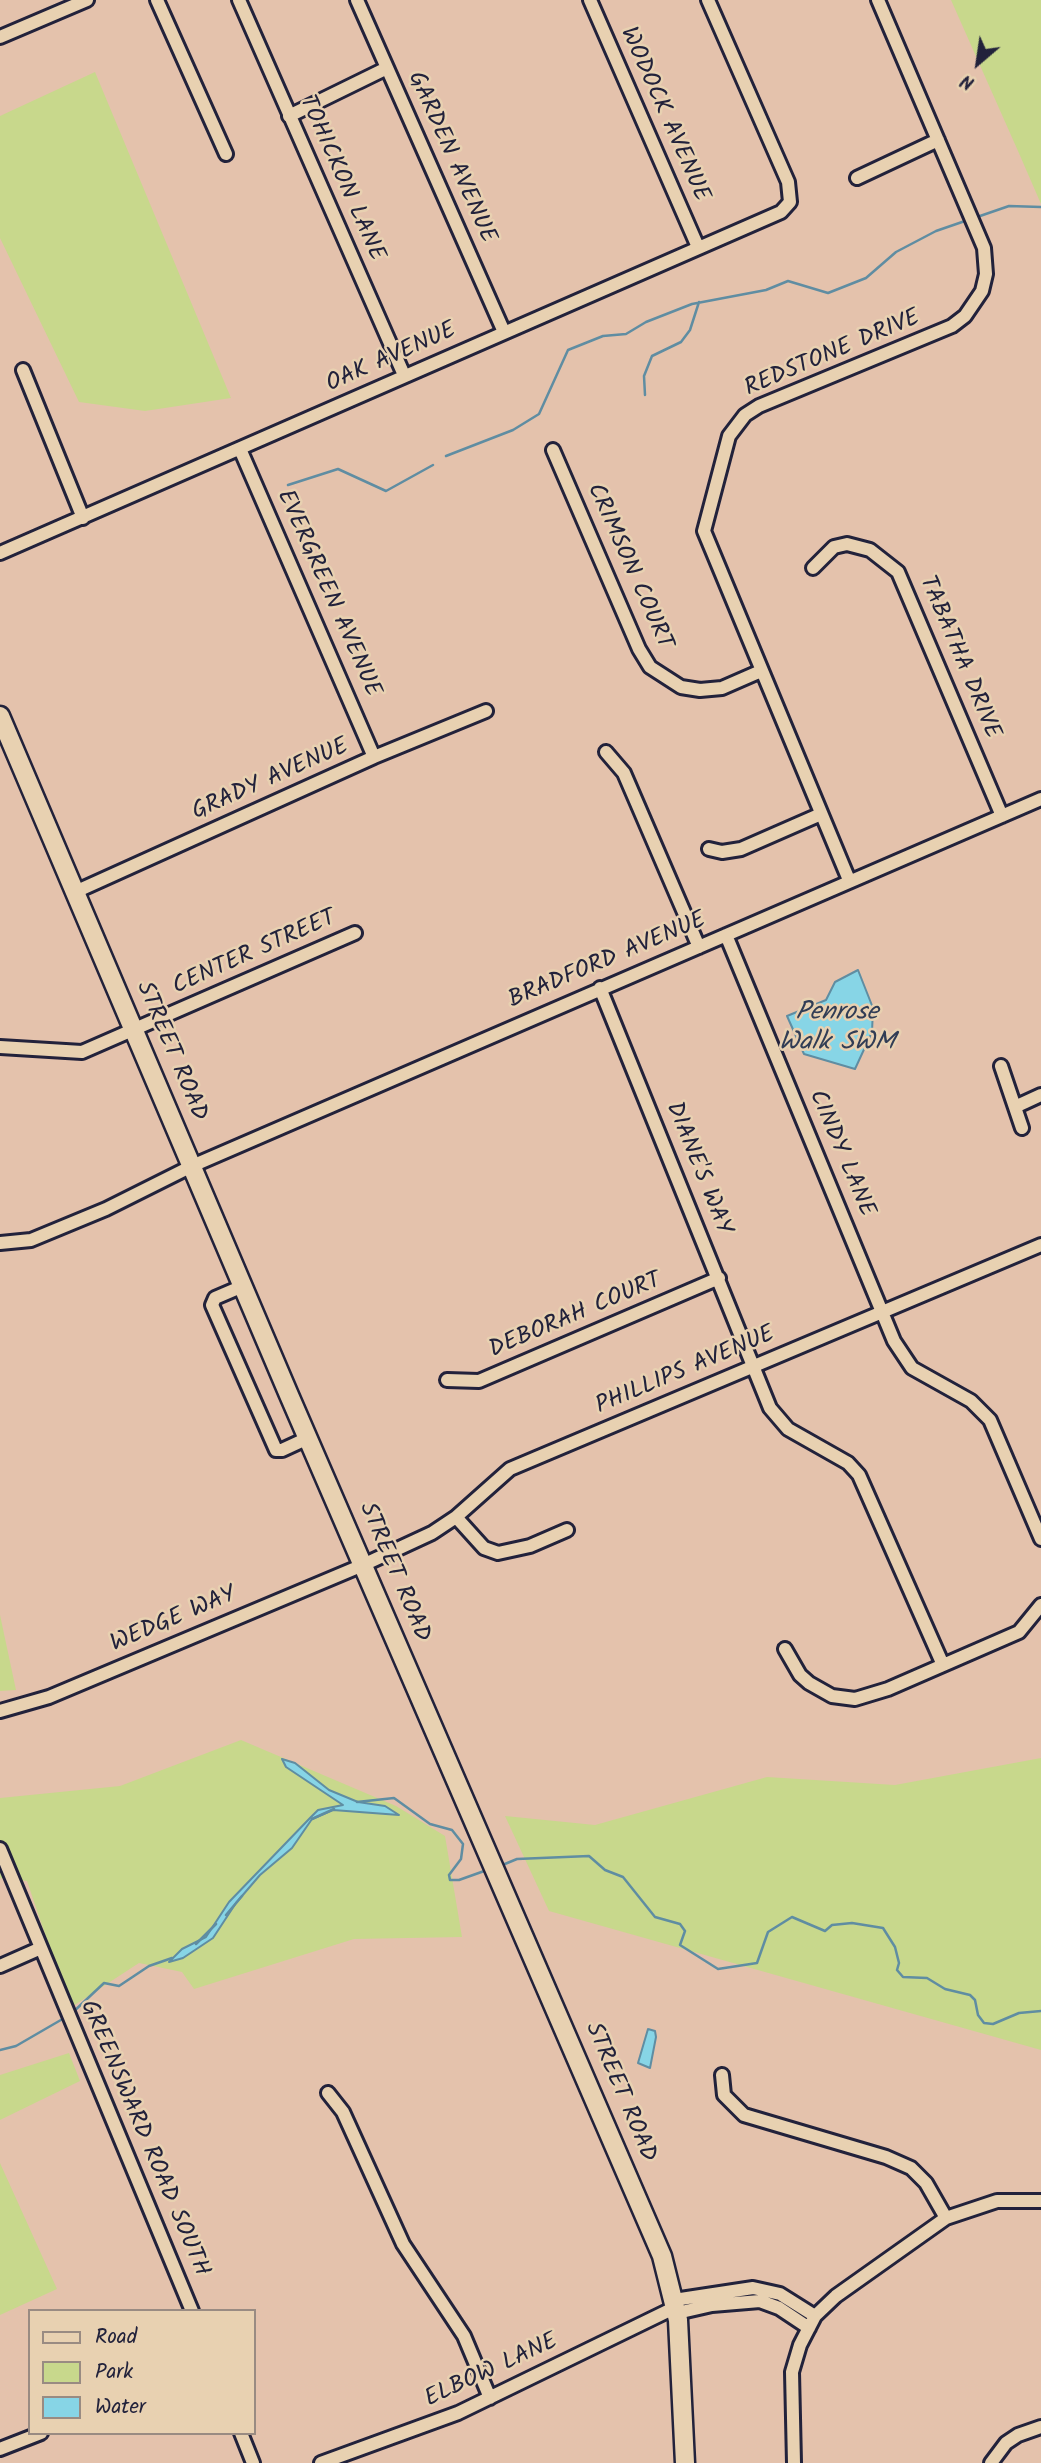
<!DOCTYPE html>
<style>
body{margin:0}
#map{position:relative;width:1041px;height:2463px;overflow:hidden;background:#e4c2ac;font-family:Kalam,sans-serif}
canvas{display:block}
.legend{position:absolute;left:28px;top:2309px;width:228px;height:126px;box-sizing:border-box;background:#e8d1b1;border:2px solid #998b82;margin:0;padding:9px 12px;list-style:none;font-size:21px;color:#22223b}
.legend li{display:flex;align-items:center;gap:14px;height:35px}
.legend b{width:35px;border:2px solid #998b82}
.north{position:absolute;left:943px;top:28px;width:70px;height:70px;-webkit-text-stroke:5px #e8d1b1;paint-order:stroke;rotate:209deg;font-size:19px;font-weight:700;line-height:28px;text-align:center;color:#22223b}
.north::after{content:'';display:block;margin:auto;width:24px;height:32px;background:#22223b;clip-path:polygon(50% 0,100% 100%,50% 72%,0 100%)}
</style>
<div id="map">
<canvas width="1041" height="2463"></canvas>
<ul class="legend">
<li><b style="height:9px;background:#e8d1b1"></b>Road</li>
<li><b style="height:19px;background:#c8d88c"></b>Park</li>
<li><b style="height:19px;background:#87d5e6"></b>Water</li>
</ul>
<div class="north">N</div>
</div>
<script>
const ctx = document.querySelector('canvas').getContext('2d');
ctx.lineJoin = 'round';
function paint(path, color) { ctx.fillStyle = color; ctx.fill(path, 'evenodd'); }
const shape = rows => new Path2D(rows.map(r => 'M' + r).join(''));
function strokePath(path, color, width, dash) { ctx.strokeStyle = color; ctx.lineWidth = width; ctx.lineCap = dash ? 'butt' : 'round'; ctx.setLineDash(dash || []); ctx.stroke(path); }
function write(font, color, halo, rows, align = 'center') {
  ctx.font = font + ' Kalam,sans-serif'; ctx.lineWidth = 5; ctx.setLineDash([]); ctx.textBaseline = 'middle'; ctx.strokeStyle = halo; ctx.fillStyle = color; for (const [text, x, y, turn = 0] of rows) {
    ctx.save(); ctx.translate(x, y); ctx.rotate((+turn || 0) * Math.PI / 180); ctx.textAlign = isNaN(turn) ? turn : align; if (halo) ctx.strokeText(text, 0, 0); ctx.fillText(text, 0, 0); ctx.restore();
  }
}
paint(shape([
 [951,0,1041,0,1041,204,1018,151],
 [95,72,231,398,145,411,79,402,0,238,0,116],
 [0,1615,16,1690,0,1691],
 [241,1740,396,1806,445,1836,462,1937,354,1939,194,1989,182,1972,139,1963,70,2008,27,1881,0,1878,0,1798,120,1786],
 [1041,1758,1041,2050,549,1911,505,1816,595,1825,767,1777,895,1785],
 [69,2053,80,2081,0,2120,0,2075],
 [0,2163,57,2289,0,2315]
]), '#c8d88c');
const water = shape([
 [858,970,873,1008,872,1032,855,1069,804,1054,787,1016,826,1000,835,982,858,970],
 [282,1759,295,1763,329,1790,358,1802,385,1806,399,1815,333,1810,312,1819,292,1848,260,1875,236,1903,213,1938,183,1958,169,1962,182,1949,206,1937,229,1902,310,1818,318,1810,343,1805,286,1767,282,1759],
 [648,2029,655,2031,656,2037,650,2068,638,2063,648,2029]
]);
paint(water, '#87d5e6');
strokePath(water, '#5f8da2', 2);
strokePath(shape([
 [980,216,1009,206,1041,207],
 [645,395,644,376,652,356,681,342,690,330,699,302],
 [446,456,513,430,539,414,568,350,603,336,626,334,646,322,692,304,766,290,788,281,828,293,866,278,896,252,936,231,965,221],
 [288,485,338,469,386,491,433,465],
 [357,1802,394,1798,430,1824,452,1830,463,1844,461,1859,449,1875,450,1880,459,1880,487,1870],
 [312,1819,334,1809],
 [500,1866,517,1859,589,1856,605,1870,623,1877,655,1917,680,1924,685,1931,680,1945,718,1969,757,1963,768,1932,792,1917,825,1931,832,1925,852,1923,883,1928,895,1947,899,1963,897,1970,903,1977,927,1978,945,1989,970,1995,975,2000,978,2015,984,2023,993,2024,1019,2013,1041,2011],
 [226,1915,242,1896],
 [196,1944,216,1924],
 [71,2014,104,1983,119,1986,149,1966,172,1958],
 [0,2050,16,2046,66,2017]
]), '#5f8da2', 2.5);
const street = shape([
 [157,0,226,154],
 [239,0,404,375],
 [357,0,504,332],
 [590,0,698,247],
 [0,37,87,0],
 [289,116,387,68],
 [857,178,938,140],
 [23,370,83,518],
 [240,449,374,757],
 [553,450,639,649,650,667,681,687,700,690,722,688,761,671],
 [0,553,781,212,790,202,788,182,708,0],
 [813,568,834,547,847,544,870,550,898,572,1002,816],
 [606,752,624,773,699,947],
 [709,849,722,852,741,849,821,814],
 [849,880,704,531,729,436,745,415,759,406,952,326,965,316,982,291,986,274,984,248,878,0],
 [75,892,374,757,486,711],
 [726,935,894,1341,912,1368,971,1401,990,1420,1041,1539],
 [600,988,770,1408,788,1429,848,1463,859,1475,943,1665],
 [0,1047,82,1052,355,933],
 [1001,1066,1022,1128],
 [1017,1106,1041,1095],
 [0,1243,31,1240,106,1209,192,1166,1041,799],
 [243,1286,215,1298,212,1305,276,1450,282,1450,308,1438],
 [447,1380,479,1381,719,1278],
 [456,1517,484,1548,498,1553,530,1546,567,1530],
 [785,1649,800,1675,809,1683,832,1696,855,1699,888,1689,1019,1632,1041,1605],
 [0,1711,49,1697,363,1565,432,1533,456,1517,510,1469,1041,1245],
 [0,1849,192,2311],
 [0,1966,41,1948],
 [722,2075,724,2095,744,2115,886,2157,911,2168,926,2183,946,2218],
 [328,2093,343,2112,403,2244,464,2336,490,2398],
 [674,2300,753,2288,780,2294,815,2316],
 [677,2313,712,2305,760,2301,779,2308,809,2328],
 [241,2433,253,2463],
 [0,2449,41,2433],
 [321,2463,458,2413,676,2307],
 [794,2463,792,2372,800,2345,815,2316,836,2296,946,2218,997,2201,1041,2201],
 [991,2463,1006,2443,1018,2435,1041,2427]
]);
const secondary = shape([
 [0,716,289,1395,662,2256,678,2320,685,2463]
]);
strokePath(street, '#22223b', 18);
strokePath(secondary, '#22223b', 23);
strokePath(street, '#e8d1b1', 12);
strokePath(secondary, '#e8d1b1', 18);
write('24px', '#22223b', '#e8d1b1', [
 ["WODOCK AVENUE",663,115,66],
 ["GARDEN AVENUE",450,158,66],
 ["TOHICKON LANE",340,179,66],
 ["REDSTONE DRIVE",833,355,-23],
 ["OAK AVENUE",392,359,-24],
 ["CRIMSON COURT",628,567,66],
 ["EVERGREEN AVENUE",327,594,66],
 ["TABATHA DRIVE",958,658,67],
 ["GRADY AVENUE",271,781,-24],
 ["CENTER STREET",255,954,-24],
 ["BRADFORD AVENUE",608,962,-23],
 ["STREET ROAD",170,1052,67],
 ["CINDY LANE",840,1154,67],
 ["DIANE'S WAY",697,1169,68],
 ["DEBORAH COURT",576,1317,-23],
 ["PHILLIPS AVENUE",686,1372,-23],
 ["STREET ROAD",393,1573,67],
 ["WEDGE WAY",174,1621,-23],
 ["STREET ROAD",619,2093,67],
 ["GREENSWARD ROAD SOUTH",143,2139,67],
 ["ELBOW LANE",492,2372,-25]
]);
write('italic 26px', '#313d55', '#e8d1b1', [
 ["Penrose",837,1015],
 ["Walk SWM",837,1045]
]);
</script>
